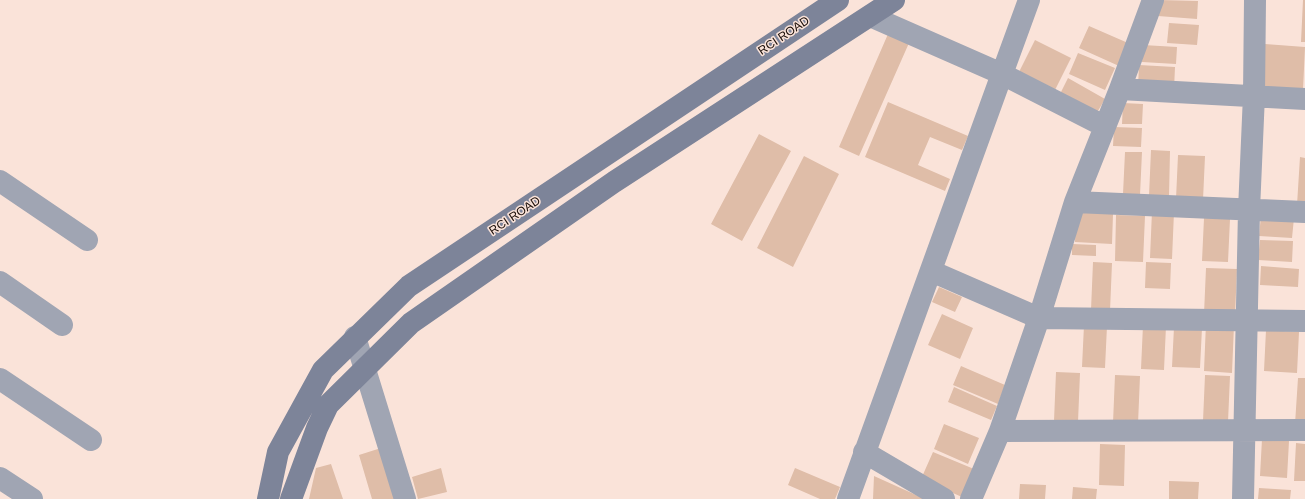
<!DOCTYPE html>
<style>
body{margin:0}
canvas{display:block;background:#fae3d9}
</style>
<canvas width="1305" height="499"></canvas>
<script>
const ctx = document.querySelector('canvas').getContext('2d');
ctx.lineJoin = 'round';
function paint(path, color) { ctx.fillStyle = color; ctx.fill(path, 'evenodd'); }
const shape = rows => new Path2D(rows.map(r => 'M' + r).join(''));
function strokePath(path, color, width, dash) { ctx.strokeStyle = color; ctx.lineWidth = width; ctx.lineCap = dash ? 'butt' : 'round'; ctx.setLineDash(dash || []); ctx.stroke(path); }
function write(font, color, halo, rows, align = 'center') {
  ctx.font = font + ' Arial,sans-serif'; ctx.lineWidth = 3; ctx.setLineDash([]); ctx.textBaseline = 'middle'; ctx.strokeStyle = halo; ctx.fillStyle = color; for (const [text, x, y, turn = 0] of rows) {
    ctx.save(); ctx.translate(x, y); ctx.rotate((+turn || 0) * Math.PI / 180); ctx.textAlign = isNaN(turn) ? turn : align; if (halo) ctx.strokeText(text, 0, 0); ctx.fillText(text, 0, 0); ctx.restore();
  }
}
paint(shape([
 [1159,0,1198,1,1197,19,1158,16],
 [1303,0,1305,0,1305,42,1301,42],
 [1169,23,1199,25,1197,45,1167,43],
 [1089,26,1128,43,1119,66,1079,48],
 [888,34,909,43,859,156,839,147],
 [1035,40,1071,58,1054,92,1018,74],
 [1265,44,1305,47,1303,90,1262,87],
 [1143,45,1177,47,1176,64,1142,62],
 [1078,53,1115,68,1105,90,1069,74],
 [1139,65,1175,67,1174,89,1138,87],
 [1068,78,1105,99,1095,116,1059,96],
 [888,102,968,136,962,150,930,137,918,165,950,179,945,191,865,157],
 [1123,103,1143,104,1142,124,1122,124],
 [1114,127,1142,128,1141,147,1113,146],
 [759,134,791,151,742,241,711,224],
 [1151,150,1170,151,1169,197,1149,196],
 [1125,152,1142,152,1140,195,1123,194],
 [1178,155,1205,156,1203,200,1176,199],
 [804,156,839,174,793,267,757,248],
 [1300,157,1305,158,1305,205,1297,205],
 [1152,211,1174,212,1172,259,1150,258],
 [1076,212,1113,214,1112,244,1075,242],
 [1116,215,1145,216,1143,262,1115,261],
 [1261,216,1294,218,1292,238,1259,236],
 [1204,218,1230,219,1228,262,1202,261],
 [1260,240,1293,241,1292,262,1258,260],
 [1072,244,1096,245,1096,256,1072,255],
 [1093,262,1112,263,1110,311,1091,310],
 [1146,262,1171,263,1170,289,1145,288],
 [1261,266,1299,269,1298,287,1260,285],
 [1206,268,1237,269,1235,315,1204,314],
 [939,287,962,297,955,312,932,302],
 [942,314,973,328,960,359,928,345],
 [1206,323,1234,325,1232,373,1204,371],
 [1084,325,1107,326,1105,368,1082,367],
 [1143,325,1166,326,1164,370,1141,369],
 [1174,327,1202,328,1200,368,1172,367],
 [1266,330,1299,332,1297,373,1264,371],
 [961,366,1005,385,998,404,953,385],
 [1056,372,1080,373,1078,422,1054,421],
 [1115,375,1140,376,1138,424,1113,423],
 [1205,375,1230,376,1228,422,1203,421],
 [1298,378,1305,378,1305,424,1295,424],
 [954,387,997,406,991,420,948,402],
 [944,424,979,438,968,464,934,449],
 [1262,439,1289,441,1287,478,1260,476],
 [1296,443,1305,444,1305,481,1294,481],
 [1100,444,1125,445,1124,486,1099,485],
 [381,448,396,499,372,499,359,455],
 [933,452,974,469,962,497,921,479],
 [331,464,343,499,309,499,316,468],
 [441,468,447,492,418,499,412,477],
 [795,468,840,487,835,499,820,499,788,485],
 [874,476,925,499,873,499],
 [1169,481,1199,482,1198,499,1169,499],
 [1020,484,1046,485,1045,499,1019,499],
 [1073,487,1097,489,1096,499,1072,499],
 [1259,488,1291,490,1290,499,1258,499]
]), '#dfbda8');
strokePath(shape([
 [870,16,1002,74,1029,0],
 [1120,89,1305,99],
 [0,181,87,240],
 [1075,202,1305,212],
 [931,271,1039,318,1305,321],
 [0,282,62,325],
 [355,337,405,499],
 [0,379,91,440],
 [1000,431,1305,430],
 [864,452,944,499],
 [0,478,32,499],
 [848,499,1002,74,1104,126],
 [971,499,1000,431,1039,318,1075,202,1120,89,1153,0],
 [1243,499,1249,210,1254,95,1255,0]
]), '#a0a5b3', 22);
strokePath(shape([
 [268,499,278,452,323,370,409,286,838,0],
 [291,499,317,428,328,405,411,323,614,182,894,0]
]), '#7d8499', 22);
write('12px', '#180c07', '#fae3d9', [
 ["RCI ROAD",784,36,-34],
 ["RCI ROAD",515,216,-34]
]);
</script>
